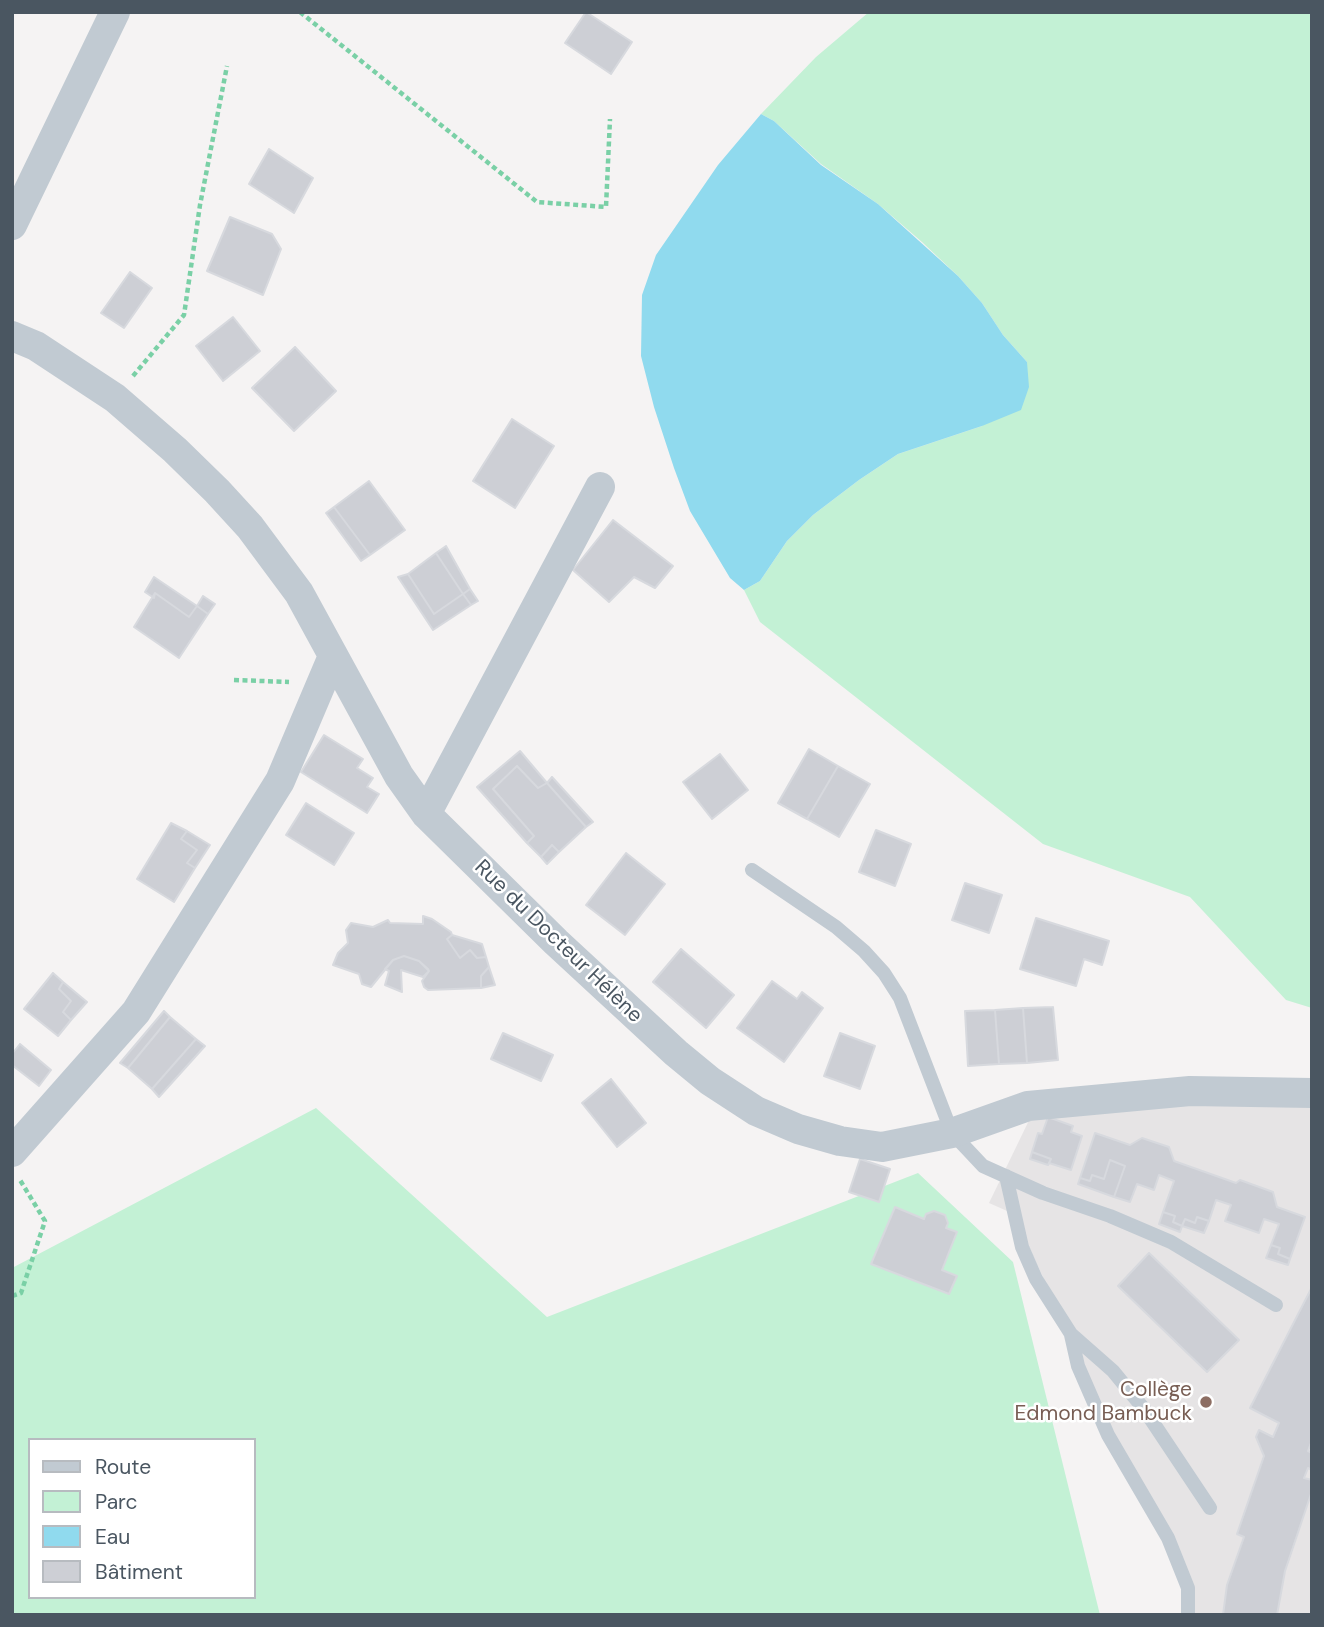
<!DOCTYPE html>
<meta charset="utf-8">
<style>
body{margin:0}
#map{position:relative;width:1324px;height:1627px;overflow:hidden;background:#f5f3f3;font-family:"DM Sans",sans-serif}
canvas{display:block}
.frame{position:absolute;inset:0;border:14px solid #4a5661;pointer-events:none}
.legend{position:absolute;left:28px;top:1438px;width:228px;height:161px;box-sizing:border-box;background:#fff;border:2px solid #b7bbc0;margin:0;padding:9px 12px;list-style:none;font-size:21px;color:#4a5661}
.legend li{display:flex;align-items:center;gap:14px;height:35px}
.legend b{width:35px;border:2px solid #b7bbc0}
</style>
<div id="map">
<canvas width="1324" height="1627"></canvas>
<div class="frame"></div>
<ul class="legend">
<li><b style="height:9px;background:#c1cad2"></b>Route</li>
<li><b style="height:19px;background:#c3f1d5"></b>Parc</li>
<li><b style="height:19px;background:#90daee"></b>Eau</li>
<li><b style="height:19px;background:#cdcfd5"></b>Bâtiment</li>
</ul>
</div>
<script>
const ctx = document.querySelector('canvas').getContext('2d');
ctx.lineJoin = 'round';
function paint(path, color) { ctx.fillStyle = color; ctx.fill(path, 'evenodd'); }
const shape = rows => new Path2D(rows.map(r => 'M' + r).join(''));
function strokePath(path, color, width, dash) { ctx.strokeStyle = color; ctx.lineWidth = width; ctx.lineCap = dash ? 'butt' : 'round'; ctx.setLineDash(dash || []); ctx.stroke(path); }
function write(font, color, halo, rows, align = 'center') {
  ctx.font = font + ' "DM Sans",sans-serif'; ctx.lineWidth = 5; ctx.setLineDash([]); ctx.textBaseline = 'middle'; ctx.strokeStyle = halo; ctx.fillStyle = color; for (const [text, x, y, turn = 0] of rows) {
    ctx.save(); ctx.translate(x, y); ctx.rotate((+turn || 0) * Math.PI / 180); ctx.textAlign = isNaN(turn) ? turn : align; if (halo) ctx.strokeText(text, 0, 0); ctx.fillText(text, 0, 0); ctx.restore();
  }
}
paint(shape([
 [1312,1095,1312,1615,1189,1615,1186,1590,1014,1214,989,1203,1034,1110]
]), '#e6e4e5');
paint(shape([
 [869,12,1312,12,1312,1008,1286,1000,1190,897,1043,844,760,622,744,590,760,581,787,541,813,515,859,480,898,454,982,426,1027,362,1003,335,982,303,958,276,922,242,878,204,821,164,774,121,761,114,816,57],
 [316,1108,547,1317,918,1173,1013,1262,1100,1615,12,1615,12,1268],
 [30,1440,254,1440,254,1597,30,1597]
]), '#c3f1d5');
paint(shape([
 [761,114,774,121,821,165,878,204,958,276,982,303,1003,335,1027,362,1029,387,1021,410,982,426,898,454,859,480,813,515,787,541,760,581,744,590,730,578,690,511,674,468,654,407,641,356,642,295,656,255,718,165]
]), '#90daee');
const building = shape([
 [586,12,632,42,611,74,565,43,586,12],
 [269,149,313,178,294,213,249,184,269,149],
 [230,217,272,234,281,249,263,295,207,271,230,217],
 [130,272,152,288,124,328,101,313,130,272],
 [233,317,260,351,223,381,196,346,233,317],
 [295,347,336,391,294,431,252,388,295,347],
 [512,419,554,446,515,508,473,481,512,419],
 [369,481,405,530,370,555,334,507,369,481],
 [334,507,370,555,361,561,326,513,334,507],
 [613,520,673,566,655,588,634,577,609,602,573,570,613,520],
 [446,546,470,589,463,594,436,553,446,546],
 [436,553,463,594,434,614,408,574,436,553],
 [408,574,434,614,463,594,471,605,433,630,398,577,408,574],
 [154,577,197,606,189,617,155,593,154,598,145,592,154,577],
 [470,589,478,601,471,605,463,594,470,589],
 [155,593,189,617,197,606,208,614,179,658,134,627,155,593],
 [203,596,215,604,208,614,197,606,203,596],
 [324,735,363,759,357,768,373,778,367,787,379,794,367,813,301,772,324,735],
 [809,749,838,766,807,819,778,803,809,749],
 [520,751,547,783,538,788,517,766,493,789,534,836,527,843,477,787,520,751],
 [720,754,748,790,712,819,683,782,720,754],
 [517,766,538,788,547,783,586,827,559,852,552,845,541,857,527,843,534,836,493,789,517,766],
 [838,766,870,784,839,837,807,819,838,766],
 [552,777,593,822,586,827,547,783,552,777],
 [306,803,354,833,334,865,286,835,306,803],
 [171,823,187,831,181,839,197,850,187,863,195,868,174,902,137,879,171,823],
 [876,830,911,844,895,886,859,872,876,830],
 [187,831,210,845,195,868,187,863,197,850,181,839,187,831],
 [552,845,559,852,547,864,541,857,552,845],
 [626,853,665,884,625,935,586,905,626,853],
 [965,883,1002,895,989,933,952,920,965,883],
 [423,916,432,919,451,932,452,935,447,939,460,958,470,950,477,958,486,957,489,967,481,976,481,988,428,990,424,987,422,981,429,971,428,969,419,961,404,956,393,960,371,987,362,984,359,974,333,965,338,953,348,943,346,930,351,923,373,927,388,920,390,923,423,924,423,916],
 [1036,918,1109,941,1102,965,1084,959,1076,986,1020,969,1036,918],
 [452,935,482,944,486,957,477,958,470,950,460,958,447,939,452,935],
 [681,949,734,995,706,1028,653,982,681,949],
 [404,956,419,961,429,971,423,977,401,970,402,992,385,985,389,971,385,969,393,960,404,956],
 [489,967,495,985,481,988,481,976,489,967],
 [53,973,63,982,59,989,71,1001,63,1012,71,1020,58,1036,24,1009,53,973],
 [772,981,797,999,802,992,823,1008,784,1062,737,1028,772,981],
 [63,982,87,1002,71,1020,63,1012,71,1001,59,989,63,982],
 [1053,1007,1058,1060,1027,1063,1023,1008,1053,1007],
 [1023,1008,1027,1063,999,1064,995,1010,1023,1008],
 [995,1010,999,1064,968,1066,965,1011,995,1010],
 [164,1011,170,1017,128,1068,120,1063,164,1011],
 [170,1017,196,1039,152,1089,128,1068,170,1017],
 [503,1033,553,1055,541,1081,491,1059,503,1033],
 [840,1033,875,1046,860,1089,824,1076,840,1033],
 [196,1039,205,1046,159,1097,152,1089,196,1039],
 [20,1044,51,1070,39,1086,12,1065,12,1054,20,1044],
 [611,1079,646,1123,617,1147,582,1103,611,1079],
 [1048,1117,1073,1126,1071,1132,1082,1136,1071,1170,1049,1163,1051,1159,1032,1152,1038,1133,1042,1134,1048,1117],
 [1095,1133,1130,1145,1142,1138,1169,1147,1174,1161,1236,1183,1240,1180,1273,1192,1277,1207,1305,1217,1290,1259,1278,1254,1280,1248,1271,1245,1279,1224,1264,1219,1259,1233,1225,1221,1231,1205,1216,1200,1209,1221,1197,1217,1195,1223,1185,1219,1182,1226,1173,1222,1175,1216,1163,1212,1174,1181,1159,1175,1154,1190,1137,1184,1130,1202,1114,1197,1125,1166,1110,1160,1104,1179,1092,1175,1090,1181,1080,1178,1095,1133],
 [1032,1152,1051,1159,1048,1165,1030,1159,1032,1152],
 [860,1159,890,1169,879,1202,849,1192,860,1159],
 [1110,1160,1125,1166,1114,1197,1078,1184,1080,1178,1090,1181,1092,1175,1104,1179,1110,1160],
 [895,1207,924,1219,926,1214,934,1211,945,1215,948,1223,946,1228,957,1232,942,1270,957,1276,949,1294,871,1264,895,1207],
 [1163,1212,1175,1216,1173,1222,1182,1226,1180,1232,1159,1224,1163,1212],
 [1197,1217,1209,1221,1204,1233,1182,1226,1185,1219,1195,1223,1197,1217],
 [1271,1245,1280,1248,1278,1254,1290,1259,1288,1265,1266,1258,1271,1245],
 [1149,1253,1239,1340,1207,1372,1118,1286,1149,1253],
 [1312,1287,1312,1440,1308,1451,1312,1453,1312,1470,1308,1468,1304,1478,1312,1480,1312,1491,1285,1571,1277,1615,1223,1615,1227,1585,1244,1537,1237,1534,1264,1456,1256,1437,1259,1430,1273,1437,1279,1423,1250,1408,1312,1287]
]);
paint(building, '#cdcfd5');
strokePath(building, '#d7d9de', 2);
strokePath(shape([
 [300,12,537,202,606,207,610,119],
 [133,376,184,315,200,205,227,66],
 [234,680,289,682],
 [12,1296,21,1293,45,1221,20,1180]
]), '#7ad0a6', 4.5, [5, 3.5]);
strokePath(shape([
 [752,870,836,927,864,951,884,973,900,998,952,1133,983,1166,1043,1193,1110,1216,1171,1242,1276,1305],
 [1006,1176,1022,1247,1036,1279,1071,1334,1113,1371,1144,1409,1210,1508],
 [1071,1335,1078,1366,1108,1435,1168,1538,1188,1588,1188,1615]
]), '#c1cad2', 14);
strokePath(shape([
 [12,225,115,12],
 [12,336,36,346,115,398,175,450,217,491,250,527,299,593,399,776,426,814,556,942,676,1053,710,1081,756,1111,798,1129,840,1141,882,1147,952,1133,1028,1106,1190,1091,1312,1093],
 [426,814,600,487],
 [12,1152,136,1012,280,781,333,656]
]), '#c1cad2', 30);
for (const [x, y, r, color] of [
 [1206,1402,7,"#8d6e63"]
]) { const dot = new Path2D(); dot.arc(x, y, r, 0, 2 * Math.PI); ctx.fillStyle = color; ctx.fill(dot); strokePath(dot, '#fff', 2.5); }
write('21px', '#4a5661', '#fff', [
 ["Rue du Docteur Hélène",558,942,44]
]);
write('21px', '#785e54', '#fff', [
 ["Collège",1192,1390],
 ["Edmond Bambuck",1192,1414]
], 'right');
</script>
